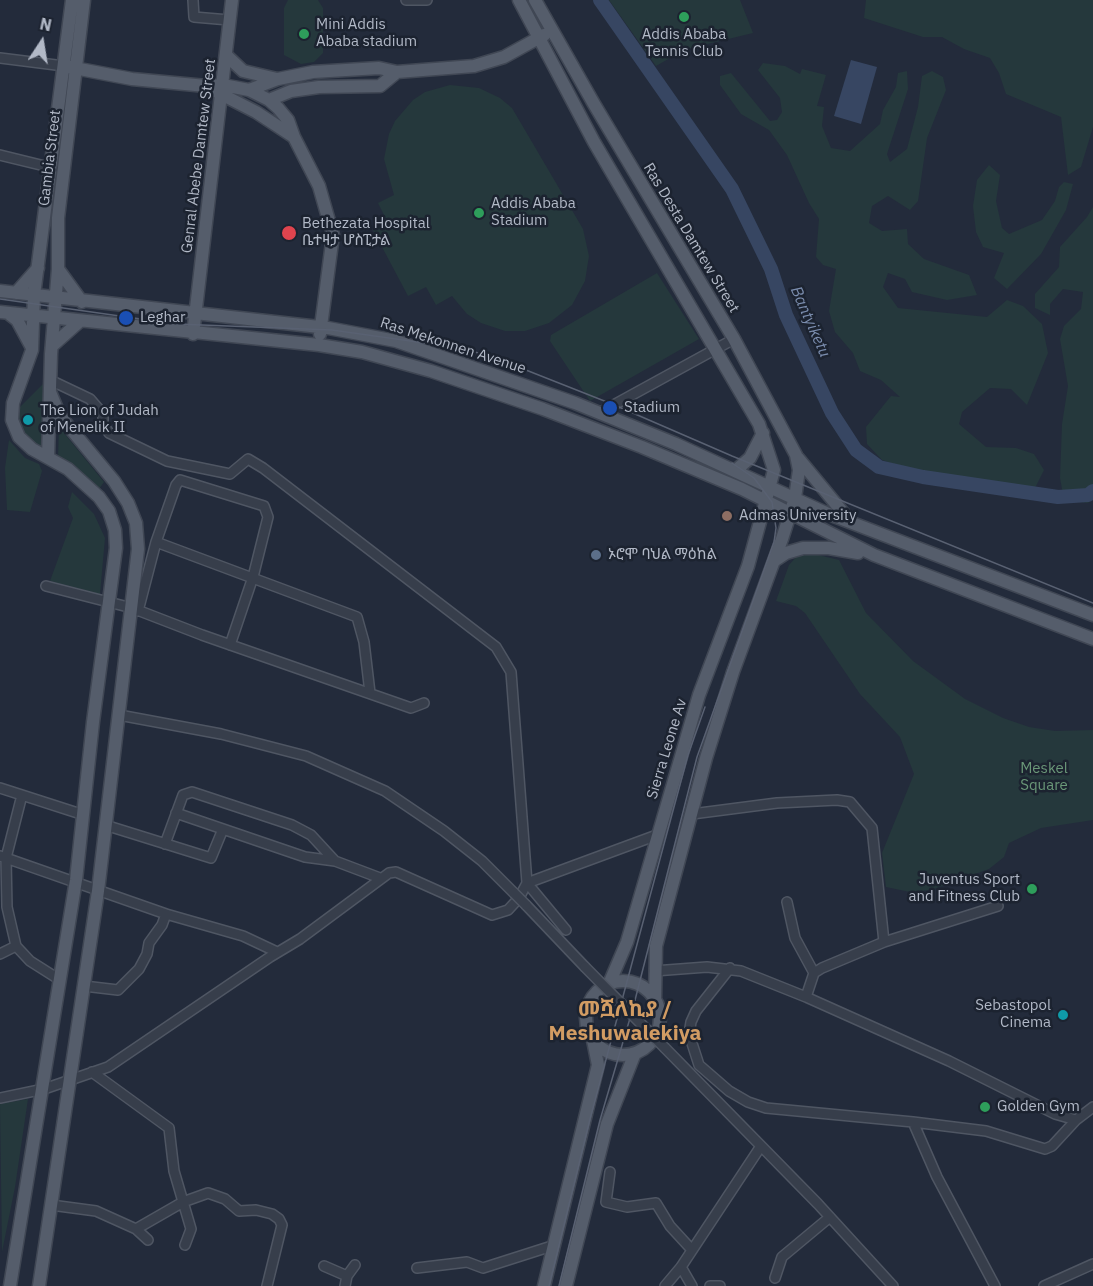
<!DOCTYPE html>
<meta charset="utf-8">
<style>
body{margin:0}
#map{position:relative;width:1093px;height:1286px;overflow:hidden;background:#232b3b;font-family:"IBM Plex Sans",sans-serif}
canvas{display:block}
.north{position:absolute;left:12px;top:12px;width:60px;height:60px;-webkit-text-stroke:4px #1c2330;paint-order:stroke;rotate:12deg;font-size:16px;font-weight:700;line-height:24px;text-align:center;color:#b2b9c7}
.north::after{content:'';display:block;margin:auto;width:21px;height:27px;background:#b2b9c7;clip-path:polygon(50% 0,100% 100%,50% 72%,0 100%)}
</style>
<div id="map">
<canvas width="1093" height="1286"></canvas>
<div class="north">N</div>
</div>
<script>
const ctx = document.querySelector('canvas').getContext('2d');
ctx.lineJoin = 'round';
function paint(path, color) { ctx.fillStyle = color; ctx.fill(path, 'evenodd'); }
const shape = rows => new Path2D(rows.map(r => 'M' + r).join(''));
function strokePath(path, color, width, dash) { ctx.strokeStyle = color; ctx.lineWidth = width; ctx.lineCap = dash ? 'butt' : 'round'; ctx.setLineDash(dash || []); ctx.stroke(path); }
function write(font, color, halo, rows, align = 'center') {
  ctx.font = font + ' "IBM Plex Sans","Noto Sans Ethiopic",sans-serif'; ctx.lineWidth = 5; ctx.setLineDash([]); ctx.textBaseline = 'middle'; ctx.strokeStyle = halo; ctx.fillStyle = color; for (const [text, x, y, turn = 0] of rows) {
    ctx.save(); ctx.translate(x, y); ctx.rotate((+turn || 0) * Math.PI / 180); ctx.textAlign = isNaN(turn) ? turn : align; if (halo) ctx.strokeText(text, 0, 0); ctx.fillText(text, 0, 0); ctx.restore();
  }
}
paint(shape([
 [288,0,318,0,323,8,323,53,314,62,301,64,284,55,284,8],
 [609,0,740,0,753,33,670,53,670,58,656,66],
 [866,0,1093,0,1093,127,1081,167,1068,175,1061,117,1006,94,999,73,990,58,964,49,942,37,923,37,864,18],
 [763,63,785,66,800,74,802,69,826,75,817,106,824,107,822,126,831,148,850,151,880,124,883,110,896,87,898,73,907,71,908,89,887,154,890,162,907,149,918,107,922,76,932,71,943,77,946,90,927,138,918,201,910,210,888,196,872,206,869,223,882,231,907,229,908,244,924,259,969,275,977,295,947,300,912,292,905,279,888,273,883,287,898,308,987,317,1007,300,1023,306,1042,324,1048,353,1027,405,1011,389,990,388,962,412,959,424,986,447,1016,448,1034,454,1044,470,1034,490,976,486,912,470,882,460,867,444,866,427,891,396,900,397,881,380,860,371,853,353,835,332,829,311,836,269,823,265,816,257,819,219,809,203,787,155,769,130,741,114,720,85,720,76,731,73,770,121,777,120,782,112,780,98,758,70],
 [450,85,479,88,500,98,512,108,583,229,589,256,585,281,572,305,549,323,525,331,505,331,481,323,467,314,452,296,436,305,426,287,408,296,373,230,388,223,378,203,394,195,384,159,389,134,395,121,413,100,425,92],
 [989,165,1000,175,996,201,1002,228,1009,234,1042,220,1055,201,1059,187,1064,182,1073,184,1066,210,1041,254,1007,289,994,278,1004,253,983,247,976,232,973,206,977,180],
 [1093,207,1093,499,1088,503,1064,500,1060,478,1062,424,1068,386,1060,339,1064,326,1081,309,1083,292,1063,289,1050,304,1050,315,1035,308,1035,294,1059,267,1060,247,1087,217],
 [657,273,699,339,590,401,550,341,551,335],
 [43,384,42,445,40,451,24,436,17,420,20,407],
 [59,427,104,482,99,489,58,458],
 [9,440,25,458,39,464,42,471,30,512,7,510,5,468],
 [72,492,94,514,105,538,100,594,50,581,73,518,68,507],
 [810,553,839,560,866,613,913,661,965,699,1003,718,1029,727,1055,731,1093,730,1093,820,1041,828,1009,843,1004,857,989,869,931,890,910,892,886,887,882,853,914,774,900,737,860,694,805,613,796,606,776,601,789,565,798,555],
 [28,1099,15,1187,2,1252,0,1104]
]), '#25383c');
paint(shape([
 [851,60,877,67,861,124,834,116]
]), '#374662');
strokePath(shape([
 [600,0,732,189,771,269,786,315,832,413,856,450,879,467,923,477,1058,497,1088,495,1093,491]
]), '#374662', 14);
const minor = shape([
 [193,0,194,17,229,20],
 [406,0,427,0],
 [0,58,64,66],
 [0,155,53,168],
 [599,413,734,339],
 [156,542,357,617,364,642,370,693],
 [46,586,132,608,202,635,411,708,424,703],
 [138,611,156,542,176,485,180,480,264,506,268,517,253,577,230,645],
 [119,715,221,734,306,756,385,791,444,831,482,861,514,893],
 [0,788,84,815],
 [176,813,305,857,335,861,380,878],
 [692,814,777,803,837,800,850,802,872,828,884,942],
 [105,825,211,858,223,829],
 [165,844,183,795,192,792,292,825,311,835,335,861],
 [0,856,166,914,243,936,277,952],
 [787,902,795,938,814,973],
 [526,905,585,967],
 [566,930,527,883,657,835],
 [16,946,30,961,60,980],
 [0,954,16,946,7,907,6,858,22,795],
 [730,968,696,1011,691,1022,689,1034,699,1065,729,1091,748,1102,766,1108,913,1122,937,1177,995,1286],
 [654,971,707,967,741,971,806,997,949,1061,1055,1114,1076,1120,1093,1107],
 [84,986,118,990,139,969,147,954,149,943,162,925,166,914],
 [806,997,814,973,822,968,884,942,998,906],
 [665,1048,818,1204,893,1286],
 [92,1072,169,1128,174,1171,191,1229,185,1245],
 [0,1098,44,1089,108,1067,270,957,300,939,389,873,396,872,492,915,508,910,519,898,527,883,511,672,496,647,263,468,248,459,230,474,167,461,109,433,103,424,103,414,90,399,50,380],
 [913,1122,986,1131,1045,1149,1052,1146,1076,1120],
 [610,1172,606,1202,627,1207,656,1203,670,1226,692,1250],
 [51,1205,96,1211,136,1229,148,1240],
 [136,1229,183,1202,208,1193,225,1199,239,1211,256,1210,272,1214,279,1219,282,1225,267,1286],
 [324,1266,347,1276],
 [681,1267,692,1286],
 [417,1268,467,1262,483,1268,555,1245],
 [775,1278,782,1257,830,1217],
 [345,1286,347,1276,355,1265],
 [665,1286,681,1267,761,1146],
 [710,1286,720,1286],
 [1044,1286,1093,1264]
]);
const major = shape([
 [519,0,594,142,759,424,774,470,748,566,699,695,627,942,609,984],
 [535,0,594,104,734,339,796,455,799,470,795,498,782,539,733,672,706,758,656,946,655,1000],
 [226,55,243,71,277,79],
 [64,66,132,79,206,86,223,85,249,90,269,100,278,108,288,120,294,137,319,186,333,235,320,334],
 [249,90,278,79,313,72,379,68,397,72,474,66,504,57,544,35],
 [217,92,256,112,294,137],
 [269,100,291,91,319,87,380,86,397,72],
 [58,269,82,302],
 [0,291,328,328,396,341,575,403,676,444,826,513,1093,615],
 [16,293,38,268],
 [0,312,319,345,362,352,431,371,543,409,642,447,742,489,874,555,1093,639],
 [8,313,17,320,31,346],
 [193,334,232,0],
 [52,346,80,321],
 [48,457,51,354,58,269,58,218,84,0],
 [798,458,850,521],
 [735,471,750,458,763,433],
 [774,561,786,553,803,548,829,548,858,553],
 '586 1018a37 37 0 1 1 74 0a37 37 0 1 1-74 0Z',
 [10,1286,76,880,93,722,116,548,115,530,109,511,99,497,68,469,32,449,19,437,12,420,13,403,32,350,34,295,72,0],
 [39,1286,98,891,138,549,136,523,128,503,114,481,60,416,50,392],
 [544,1286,598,1065,593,1040],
 [566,1286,607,1124,635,1053]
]);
strokePath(minor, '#4f5663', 12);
strokePath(major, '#404754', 15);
strokePath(minor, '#373e4b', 9);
strokePath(major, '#555d6b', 12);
strokePath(shape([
 [0,299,176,324,332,330,460,348,493,357,612,404,732,456,1093,603],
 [549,1286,590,1119,688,755,705,707],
 [559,1286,600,1120,633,1008,697,757,774,542,776,528,772,502,754,478,732,463]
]), '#596172', 1.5);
const minorBridge = shape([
 [514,893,526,905],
 [585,967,665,1048]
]);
strokePath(minorBridge, '#4f5663', 12, []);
strokePath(minorBridge, '#373e4b', 9);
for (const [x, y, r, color] of [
 [684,17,6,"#2e9e5b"],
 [304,34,6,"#2e9e5b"],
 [479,213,6,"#2e9e5b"],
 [289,233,8,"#e0444e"],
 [126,318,8,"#1a4fb4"],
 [610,408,8,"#1a4fb4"],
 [28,420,6,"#0f9aa8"],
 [727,516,6,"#8d6e63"],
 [596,555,6,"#5c6f8a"],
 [1032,889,6,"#2e9e5b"],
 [1063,1015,6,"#0f9aa8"],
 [985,1107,6,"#2e9e5b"]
]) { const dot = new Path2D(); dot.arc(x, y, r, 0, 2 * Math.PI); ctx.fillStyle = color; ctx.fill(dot); strokePath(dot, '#1c2330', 2); }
write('15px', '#b2b9c7', '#1c2330', [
 ["Mini Addis",316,25],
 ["Ababa stadium",316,42],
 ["Addis Ababa",684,35,"center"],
 ["Tennis Club",684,52,"center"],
 ["Addis Ababa",491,204],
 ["Stadium",491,221],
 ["Bethezata Hospital",302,224],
 ["ቤተዛታ ሆስፒታል",302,241],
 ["Leghar",140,318],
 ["Stadium",624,408],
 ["The Lion of Judah",40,411],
 ["of Menelik II",40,428],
 ["Admas University",739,516],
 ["ኦሮሞ ባህል ማዕከል",608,555],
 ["Juventus Sport",1020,880,"right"],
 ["and Fitness Club",1020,897,"right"],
 ["Sebastopol",1051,1006,"right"],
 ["Cinema",1051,1023,"right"],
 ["Golden Gym",997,1107]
], 'left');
write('15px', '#b2b9c7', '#1c2330', [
 ["Genral Abebe Damtew Street",199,156,-83],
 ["Gambia Street",50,158,-83],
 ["Ras Desta Damtew Street",691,238,59],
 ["Ras Mekonnen Avenue",453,346,18],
 ["Sierra Leone Av",667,749,-73]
]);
write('15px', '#6a9778', '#1c2330', [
 ["Meskel",1044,769],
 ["Square",1044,786]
]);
write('italic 16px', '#7b8dae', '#1c2330', [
 ["Bantyiketu",810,322,66]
]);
write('bold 21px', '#d29c63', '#1c2330', [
 ["መሿለኪያ /",625,1010],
 ["Meshuwalekiya",625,1034]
]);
</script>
